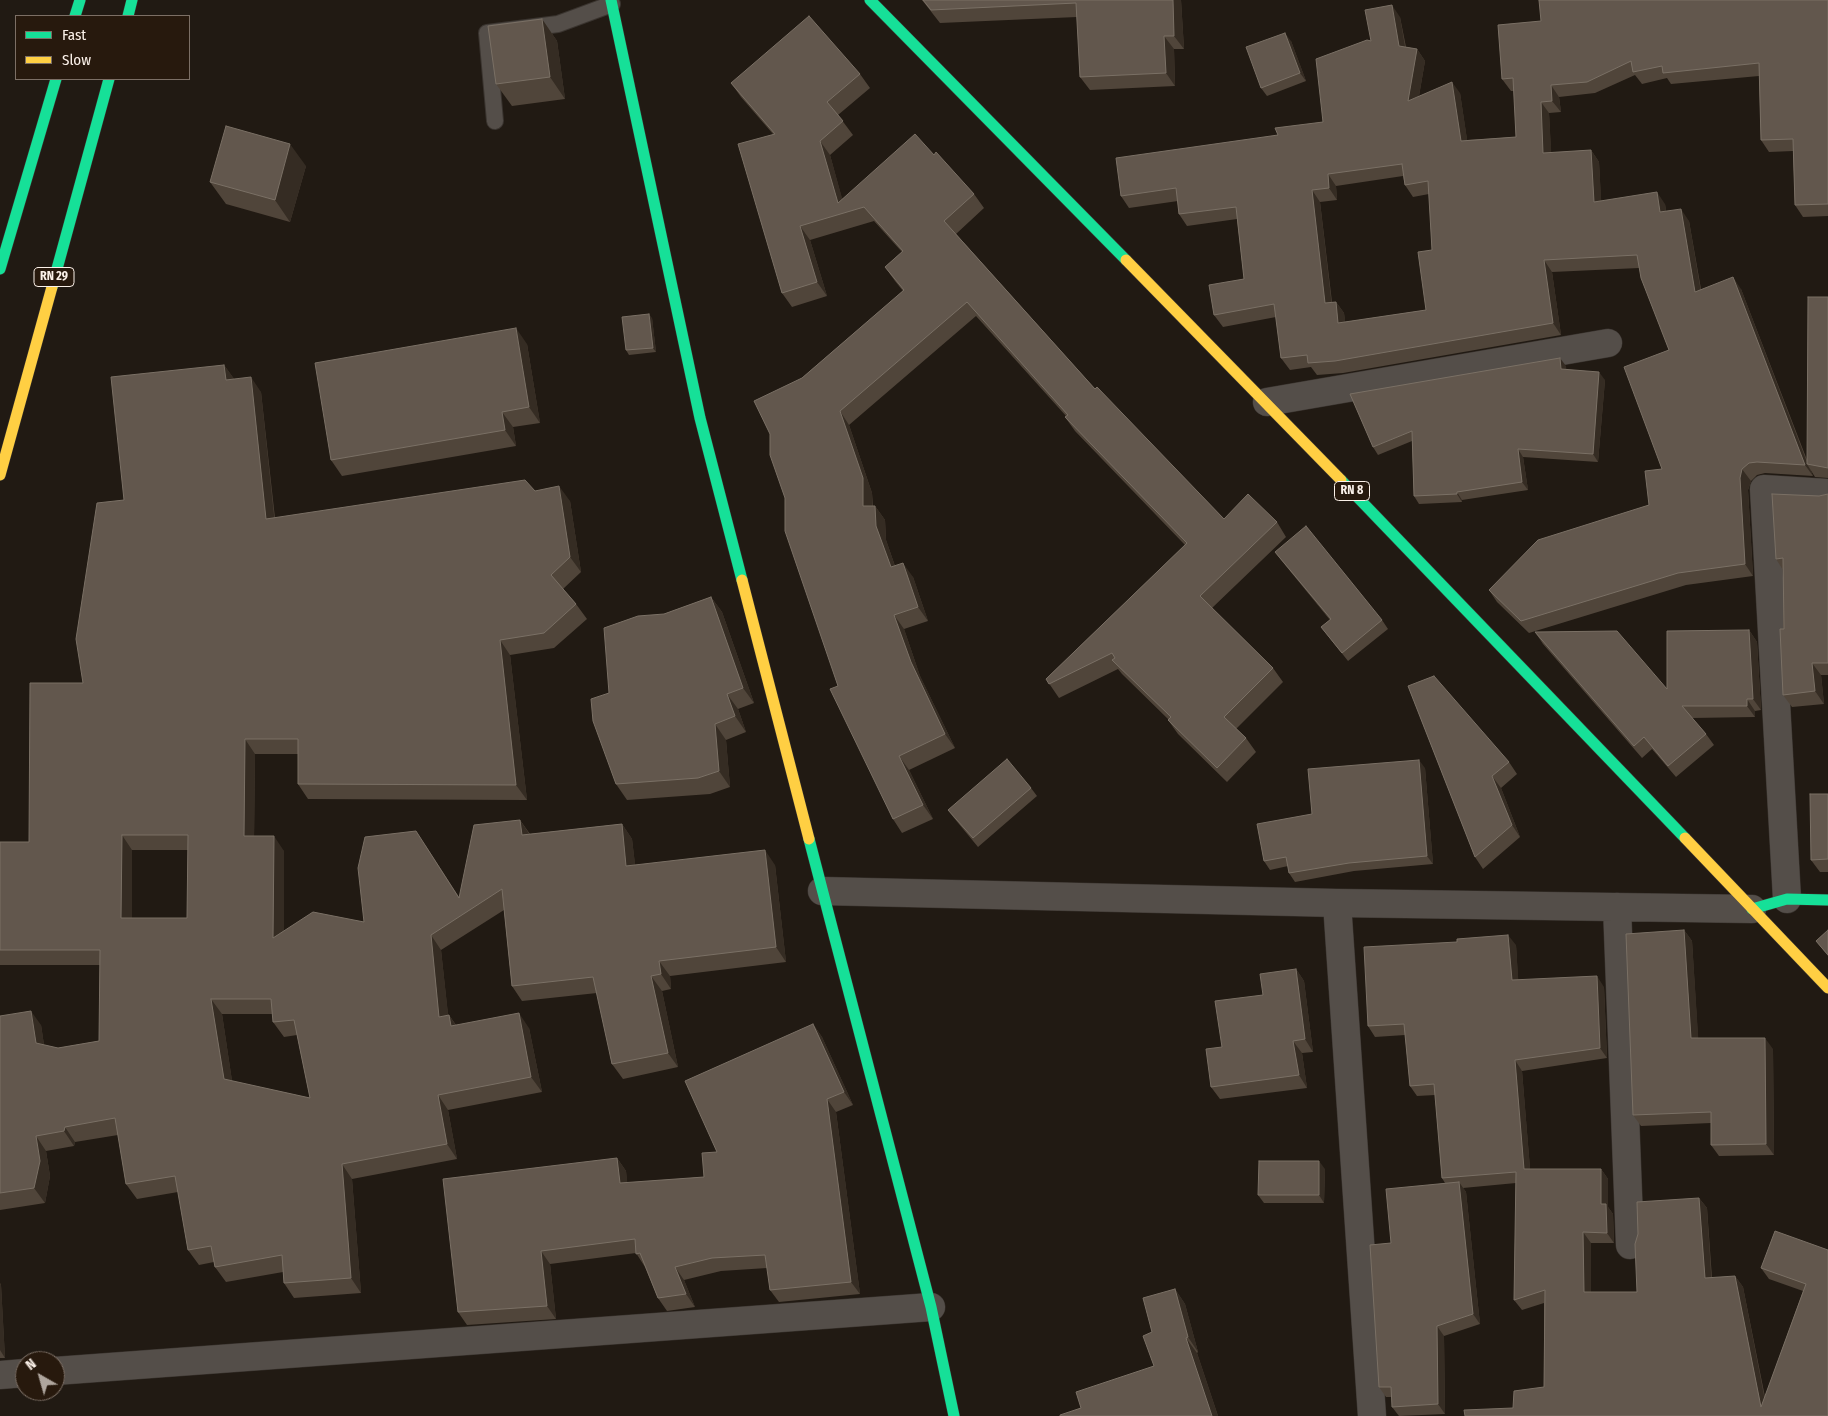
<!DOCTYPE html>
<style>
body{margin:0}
#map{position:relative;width:1828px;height:1416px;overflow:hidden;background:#211a13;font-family:"Fira Sans Condensed",sans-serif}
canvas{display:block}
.legend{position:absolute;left:15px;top:15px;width:175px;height:65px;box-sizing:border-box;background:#27190d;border:1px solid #7c6f65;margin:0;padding:6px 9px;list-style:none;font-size:15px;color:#fbf1e9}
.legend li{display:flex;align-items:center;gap:10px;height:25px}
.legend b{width:25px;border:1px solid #7c6f65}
.north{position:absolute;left:15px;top:1351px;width:50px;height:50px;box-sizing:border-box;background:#27190d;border:1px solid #7c6f65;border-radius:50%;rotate:322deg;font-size:14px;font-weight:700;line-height:20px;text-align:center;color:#fbf1e9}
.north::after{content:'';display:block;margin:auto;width:18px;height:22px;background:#afa69e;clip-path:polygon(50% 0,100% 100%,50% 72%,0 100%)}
</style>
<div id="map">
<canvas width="1828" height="1416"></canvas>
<ul class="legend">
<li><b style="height:6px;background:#16e098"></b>Fast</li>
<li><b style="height:6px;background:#ffcf43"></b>Slow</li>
</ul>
<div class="north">N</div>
</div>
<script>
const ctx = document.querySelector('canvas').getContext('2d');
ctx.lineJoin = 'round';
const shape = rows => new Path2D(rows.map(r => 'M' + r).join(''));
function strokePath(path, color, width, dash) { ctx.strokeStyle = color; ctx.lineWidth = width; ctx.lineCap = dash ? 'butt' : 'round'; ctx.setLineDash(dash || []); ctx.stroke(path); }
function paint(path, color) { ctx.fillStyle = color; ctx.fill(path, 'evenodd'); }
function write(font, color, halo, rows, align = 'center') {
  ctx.font = font + ' "Fira Sans Condensed",sans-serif'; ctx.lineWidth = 4; ctx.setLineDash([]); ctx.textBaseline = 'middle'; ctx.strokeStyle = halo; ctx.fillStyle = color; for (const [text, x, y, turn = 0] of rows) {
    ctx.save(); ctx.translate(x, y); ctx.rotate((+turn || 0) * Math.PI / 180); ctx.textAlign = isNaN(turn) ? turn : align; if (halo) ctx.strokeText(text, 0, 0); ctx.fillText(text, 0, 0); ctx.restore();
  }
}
const lane = shape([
 [495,121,487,33,558,24,612,4]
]);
const street = shape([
 [1267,402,1608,343],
 [822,891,1337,903,1752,909],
 [1787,899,1764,489,1828,493],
 [1337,903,1372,1416],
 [1617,907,1630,1245],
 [55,1371,931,1307],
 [0,1375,25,1373]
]);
const fast = shape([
 [611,0,700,418,742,580],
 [870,0,1126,260],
 [75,16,80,0],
 [128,16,132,0],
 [0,269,56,79],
 [52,287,109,79],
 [1341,480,1685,838],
 [809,839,931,1307,954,1416],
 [1752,909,1787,899,1828,900]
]);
const slow = shape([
 [1126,260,1341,480],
 [0,475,52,287],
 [742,580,809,839],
 [1685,838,1828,988]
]);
strokePath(lane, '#3a342f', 18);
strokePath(street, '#3a342f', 29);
strokePath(fast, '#3a342f', 12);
strokePath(slow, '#3a342f', 12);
strokePath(lane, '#544e49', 16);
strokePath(street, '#544e49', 28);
strokePath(fast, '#16e098', 11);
strokePath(slow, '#ffcf43', 11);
paint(shape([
 [922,0,1181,0,1184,49,1174,49,1175,86,1090,90,1080,77,1077,17,940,23],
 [1828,0,1828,216,1803,217,1795,205,1793,151,1769,152,1761,140,1759,76,1671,84,1667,78,1642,84,1635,75,1595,93,1559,97,1561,112,1549,113,1551,153,1591,150,1599,162,1601,201,1665,204,1666,211,1689,221,1701,289,1741,289,1807,460,1828,297,1828,478,1815,477,1810,469,1813,476,1765,473,1757,475,1751,481,1748,490,1753,576,1686,585,1529,633,1497,602,1489,590,1649,505,1662,469,1669,350,1639,268,1552,272,1561,335,1343,373,1317,375,1311,367,1290,370,1281,358,1276,317,1223,327,1214,315,1244,279,1237,219,1187,226,1179,214,1178,201,1129,208,1121,196,1278,135,1323,122,1371,41,1400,17,1406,47,1417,49,1425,61,1419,96,1460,93,1467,140,1516,137,1514,91,1511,91,1502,79],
 [1403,176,1405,185,1413,197,1429,194,1432,250,1426,310,1345,322,1344,313,1336,302,1332,302,1320,202,1337,200,1336,186],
 [542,19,557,41,565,99,512,106,496,84],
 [1291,41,1306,81,1267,96,1261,88],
 [860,74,870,88,838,115,853,135,830,155,842,199,934,155,974,194,984,208,956,234,1095,389,1224,519,1277,522,1286,537,1212,608,1273,668,1283,682,1236,729,1246,738,1256,752,1227,782,1178,734,1168,720,1169,720,1122,674,1118,669,1059,698,1046,679,1185,545,1075,431,1065,417,1066,416,976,316,849,425,872,493,873,506,875,506,885,520,886,540,895,566,913,577,928,621,904,629,920,676,955,748,909,770,933,819,902,833,893,819,838,686,802,378,903,291,895,281,885,267,902,252,874,221,810,240,827,296,792,307,782,293,773,134,741,97,731,83],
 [306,166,290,222,226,204,210,182],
 [652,318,656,352,629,355,626,350],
 [527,344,540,423,513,427,516,446,342,476,331,460],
 [224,365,234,379,261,392,275,518,535,491,570,501,581,572,563,589,576,604,587,619,554,648,510,655,527,800,308,799,298,784,298,754,255,754,254,836,284,851,284,931,364,922,426,846,459,897,520,820,530,834,622,824,632,839,635,865,775,865,786,962,670,976,671,989,662,991,678,1067,623,1079,612,1064,597,993,522,1001,512,986,504,910,441,950,448,1015,449,1015,456,1025,529,1028,542,1092,448,1110,457,1159,352,1179,361,1293,294,1298,284,1283,283,1272,226,1282,215,1267,214,1262,199,1265,188,1250,178,1192,137,1199,126,1184,118,1135,75,1142,74,1146,46,1151,50,1176,45,1203,0,1210,0,1016,41,1025,44,1045,58,1048,99,1041,100,965,0,965,0,842,29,842,83,683,124,500],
 [132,850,188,850,187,918,132,918],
 [222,1014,273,1014,273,1022,284,1037,297,1035,310,1098,232,1081],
 [1566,366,1566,369,1605,380,1598,462,1523,457,1528,490,1462,500,1462,502,1419,504,1414,496,1412,441,1378,455,1373,447],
 [1828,494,1828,675,1821,675,1824,704,1792,707,1783,695,1783,570,1776,559,1819,496],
 [1275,552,1382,620,1388,629,1348,661,1321,627,1330,620,1281,560],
 [711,597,722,612,754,703,738,709,746,732,726,740,730,787,710,794,627,800,616,784,609,693,664,614],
 [1749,630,1757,642,1761,710,1755,711,1755,717,1692,718,1706,734,1714,745,1676,777,1652,749,1642,758,1543,644,1535,632,1667,689],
 [1408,686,1509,762,1517,774,1501,788,1520,837,1483,869,1475,857],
 [1425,768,1433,864,1354,871,1295,882,1289,873,1288,866,1270,870,1264,861,1312,814],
 [1031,788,1037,796,978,847,954,818,948,810],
 [1828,794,1828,872,1820,872,1811,860],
 [1684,930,1692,941,1698,1038,1773,1049,1774,1155,1719,1156,1711,1145,1711,1123,1641,1126,1633,1115],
 [1828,930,1828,956,1816,941],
 [1457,942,1516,945,1518,980,1604,987,1607,1058,1522,1071,1530,1169,1601,1169,1608,1179,1608,1207,1613,1214,1614,1243,1591,1243,1591,1292,1637,1292,1699,1198,1707,1208,1712,1278,1735,1276,1743,1287,1765,1397,1803,1291,1769,1279,1761,1268,1828,1250,1828,1416,1513,1408,1544,1387,1544,1303,1522,1310,1514,1300,1516,1183,1463,1188,1466,1192,1480,1324,1444,1336,1445,1414,1399,1416,1392,1407,1392,1397,1386,1397,1379,1387,1391,1243,1445,1183,1442,1178,1435,1095,1417,1096,1410,1086,1405,1035,1375,1037,1368,1026],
 [1296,969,1304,981,1313,1052,1302,1053,1307,1088,1220,1099,1211,1087,1222,1047,1263,995],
 [813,1024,822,1037,853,1105,836,1112,860,1294,779,1302,770,1290,767,1268,721,1271,684,1280,695,1307,667,1311,658,1298,645,1267,636,1253,550,1264,556,1319,467,1325,458,1312,617,1158,626,1171,627,1183,704,1177,717,1152],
 [1325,1169,1324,1203,1264,1203,1258,1195],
 [0,1283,1,1285,5,1358,0,1358],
 [1175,1289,1185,1304,1198,1352,1197,1353,1218,1416,1060,1416,1081,1408,1154,1366,1152,1332]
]), '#50453a');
paint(shape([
 [1173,0,1181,0,1184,49,1174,36],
 [1392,5,1400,17,1407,58,1399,46],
 [542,19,557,41,565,99,550,77],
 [1285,33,1291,41,1306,81,1300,73],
 [1164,36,1174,49,1175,86,1166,73],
 [1417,49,1425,61,1416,113,1408,101],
 [1452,82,1460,93,1469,152,1461,141],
 [1551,85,1559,97,1561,112,1552,101],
 [1541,102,1549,113,1552,165,1543,153],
 [820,141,830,155,846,212,838,203],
 [290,144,306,166,290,222,275,200],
 [1591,150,1599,162,1602,214,1594,202],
 [1328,174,1336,186,1337,200,1329,188],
 [1312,190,1320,202,1333,315,1325,303],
 [1657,192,1665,204,1668,224,1660,212],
 [1681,209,1689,221,1703,304,1695,292],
 [800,226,810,240,827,296,817,282],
 [1544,260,1552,272,1561,335,1553,323],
 [1733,277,1741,289,1808,465,1807,464,1810,469,1813,476,1805,465],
 [1336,302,1344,313,1347,335,1338,323],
 [649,314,652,318,656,352,653,348],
 [516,328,527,344,540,423,529,407],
 [1560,358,1566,366,1567,377,1561,369],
 [224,365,235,380,226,380],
 [1599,372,1605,380,1598,462,1593,454],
 [251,377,261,392,276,534,266,519],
 [840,411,849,425,872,493,873,520,863,506],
 [502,412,513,427,516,446,505,430],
 [1518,449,1523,457,1528,490,1522,482],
 [1742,469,1751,481,1748,490,1753,576,1745,564,1740,478],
 [559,486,570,501,581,572,570,557],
 [1457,492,1462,500,1462,502,1457,494],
 [875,506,885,520,886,540,900,581,891,567,876,526],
 [903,563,913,577,928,621,918,607],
 [711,597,722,612,754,703,743,688],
 [894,615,904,629,920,676,955,748,945,734,911,662],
 [1749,630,1757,642,1761,710,1753,699],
 [500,640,510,655,527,800,516,785],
 [1812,663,1821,675,1824,704,1815,691],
 [727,694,738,709,746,732,735,716],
 [1747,699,1755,711,1755,717,1747,706],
 [715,724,726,740,730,787,719,771],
 [245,739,255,754,254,851,244,836],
 [899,756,909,770,933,819,923,805],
 [1419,760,1425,768,1433,864,1427,856],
 [1492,776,1501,788,1520,837,1512,825],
 [520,820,530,835,522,835],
 [622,824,632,839,637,880,626,866],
 [416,831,426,846,469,913,459,898],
 [122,835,132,850,132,933,121,918],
 [274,836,284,851,284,953,273,938],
 [765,850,775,865,786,962,776,947],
 [1684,930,1692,941,1699,1049,1691,1038],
 [431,935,441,950,450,1032,439,1017],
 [1508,935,1516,945,1519,990,1512,980],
 [659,961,670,976,671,989,661,974],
 [1296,969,1304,981,1313,1052,1305,1039],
 [651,976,662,991,678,1067,668,1053],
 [1597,976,1604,987,1607,1058,1600,1048],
 [211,999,222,1014,234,1094,224,1079],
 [31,1011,41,1025,46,1058,36,1043],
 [519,1013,529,1028,542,1092,531,1077],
 [449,1015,459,1030,451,1026],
 [813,1024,822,1037,853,1105,844,1092],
 [1765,1038,1773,1049,1774,1155,1766,1144],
 [1293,1041,1302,1053,1307,1088,1299,1075],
 [1515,1060,1522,1071,1531,1180,1524,1169],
 [438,1095,448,1110,457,1159,447,1144],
 [827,1099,836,1112,860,1294,851,1282],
 [65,1127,75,1142,74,1146,64,1131],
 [36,1136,46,1151,50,1176,45,1203,34,1188],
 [617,1158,626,1171,629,1196,620,1183],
 [1319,1161,1325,1169,1324,1203,1319,1195],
 [342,1164,352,1179,361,1293,351,1278],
 [1601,1169,1608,1179,1608,1207,1613,1214,1614,1243,1607,1233,1601,1204],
 [1459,1182,1466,1192,1480,1324,1473,1314],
 [1699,1198,1707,1208,1712,1289,1705,1278],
 [1583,1232,1591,1243,1591,1303,1584,1292],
 [541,1251,550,1264,556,1319,547,1306],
 [675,1267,684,1280,695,1307,686,1294],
 [1735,1276,1743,1287,1768,1416,1761,1407],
 [0,1283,1,1285,5,1358,0,1350],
 [1175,1289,1185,1304,1198,1352,1188,1337],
 [1437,1326,1444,1336,1445,1414,1438,1404],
 [1186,1338,1197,1353,1218,1416,1212,1416]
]), '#352c23');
const building = shape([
 [923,0,1173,0,1174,36,1164,36,1166,73,1080,77,1076,3,931,10,923,0],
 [1539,0,1828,0,1828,204,1795,205,1793,139,1761,140,1759,63,1663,73,1662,66,1633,72,1631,61,1587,82,1551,85,1552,101,1541,102,1543,153,1591,150,1594,202,1657,192,1660,212,1681,209,1695,292,1733,277,1805,465,1757,462,1749,463,1742,469,1740,478,1745,564,1678,573,1521,621,1489,590,1538,540,1649,505,1645,471,1662,469,1624,367,1669,350,1641,278,1637,255,1544,260,1553,323,1335,361,1308,363,1307,355,1281,358,1274,304,1214,315,1209,285,1244,279,1236,207,1179,214,1176,188,1121,196,1116,158,1278,135,1275,128,1323,122,1316,59,1367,40,1371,41,1365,10,1392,5,1399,46,1417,49,1408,101,1452,82,1461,141,1516,137,1513,78,1502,79,1498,25,1541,21,1539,0],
 [1402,164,1405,185,1428,181,1432,250,1418,252,1426,310,1338,323,1336,302,1325,303,1312,190,1329,188,1328,174,1402,164],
 [809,16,860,74,827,102,843,121,820,141,838,203,915,134,934,155,936,152,974,194,944,221,1095,389,1097,387,1224,519,1248,494,1277,522,1200,596,1273,668,1224,717,1246,738,1217,768,1168,720,1171,717,1112,660,1115,658,1112,653,1049,684,1046,679,1187,543,1065,417,1068,415,967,302,840,411,863,478,863,506,875,506,876,526,891,567,903,563,918,607,894,615,911,662,945,734,899,756,923,805,893,819,830,689,838,686,785,531,785,498,770,455,770,434,754,401,802,378,904,290,885,267,903,251,864,207,800,226,817,282,782,293,738,144,775,134,731,83,809,16],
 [542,19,550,77,496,84,488,26,542,19],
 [1285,33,1300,73,1261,88,1246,47,1285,33],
 [226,126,290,144,275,200,210,182,226,126],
 [1808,297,1828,297,1828,468,1807,464,1808,297],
 [649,314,653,348,626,350,622,317,649,314],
 [516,328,529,407,502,412,505,430,331,460,315,363,516,328],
 [1560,358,1561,369,1599,372,1593,454,1518,449,1522,482,1457,492,1457,494,1414,496,1412,431,1373,447,1350,394,1560,358],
 [224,365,226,380,251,377,266,519,525,480,535,491,559,486,570,557,551,575,576,604,544,633,500,640,516,785,298,784,298,739,245,739,244,836,274,836,273,938,313,912,364,922,358,868,365,837,416,831,459,898,474,825,520,820,522,835,622,824,626,866,765,850,776,947,659,961,661,974,651,976,668,1053,612,1064,593,977,512,986,502,889,431,935,439,1017,449,1015,451,1026,519,1013,531,1077,438,1095,447,1144,342,1164,351,1278,284,1283,282,1255,215,1267,211,1246,188,1250,175,1176,126,1184,115,1118,65,1127,64,1131,36,1136,40,1161,34,1188,0,1193,0,1016,31,1011,36,1043,58,1048,99,1041,100,950,0,950,0,842,29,842,30,683,83,683,76,639,97,503,124,500,111,377,224,365],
 [122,835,188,835,187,918,121,918,122,835],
 [211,999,271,999,273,1022,294,1020,310,1098,224,1079,211,999],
 [1772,494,1819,496,1828,494,1828,663,1812,663,1815,691,1783,695,1780,629,1784,629,1783,558,1776,559,1772,494],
 [1306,526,1382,620,1342,653,1321,627,1331,619,1275,552,1306,526],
 [711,597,743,688,727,694,735,716,715,724,719,771,698,778,616,784,593,721,591,699,609,693,604,628,638,616,664,614,711,597],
 [1749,630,1753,699,1747,699,1747,706,1682,706,1706,734,1668,766,1644,737,1634,746,1535,632,1617,631,1667,689,1667,631,1749,630],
 [1434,676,1509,762,1492,776,1512,825,1475,857,1408,686,1434,676],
 [1007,759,1031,788,973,838,948,810,1007,759],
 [1419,760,1427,856,1349,863,1289,873,1286,857,1264,861,1257,824,1312,814,1308,769,1419,760],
 [1810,794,1828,794,1828,859,1811,860,1810,794],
 [1684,930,1691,1038,1765,1038,1766,1144,1711,1145,1711,1112,1633,1115,1626,934,1684,930],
 [1828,930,1828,955,1816,941,1828,930],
 [1508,935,1512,980,1597,976,1600,1048,1515,1060,1524,1169,1601,1169,1601,1204,1606,1204,1607,1233,1583,1232,1584,1292,1637,1292,1635,1244,1638,1234,1637,1202,1699,1198,1705,1278,1735,1276,1761,1407,1806,1284,1761,1268,1775,1231,1828,1250,1828,1416,1465,1416,1464,1410,1513,1408,1514,1391,1544,1387,1545,1290,1514,1300,1516,1172,1442,1178,1434,1084,1410,1086,1404,1024,1368,1026,1364,947,1457,942,1457,939,1508,935],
 [1296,969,1305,1039,1293,1041,1299,1075,1211,1087,1206,1049,1222,1047,1215,1001,1263,995,1260,974,1296,969],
 [813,1024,844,1092,827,1099,851,1282,770,1290,765,1255,712,1258,675,1267,686,1294,658,1298,640,1253,636,1254,635,1239,541,1251,547,1306,458,1312,443,1179,617,1158,620,1183,704,1177,702,1153,717,1152,685,1081,813,1024],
 [1259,1161,1319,1161,1319,1195,1258,1195,1259,1161],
 [1459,1182,1473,1314,1437,1326,1438,1404,1392,1407,1391,1387,1379,1387,1370,1245,1391,1243,1386,1189,1459,1182],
 [1175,1289,1188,1337,1186,1338,1212,1416,1060,1416,1060,1415,1081,1408,1076,1392,1154,1366,1143,1336,1152,1332,1143,1298,1175,1289]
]);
paint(building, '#62574d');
strokePath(building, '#7a7065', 1);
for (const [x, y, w] of [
 [54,277,40],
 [1352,491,35]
]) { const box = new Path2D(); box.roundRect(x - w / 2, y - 9.5, w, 19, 4); ctx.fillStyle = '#27190d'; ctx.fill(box); strokePath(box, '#fbf1e9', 1); }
write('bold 12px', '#fbf1e9', null, [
 ["RN 29",54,277],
 ["RN 8",1352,491]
]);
</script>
